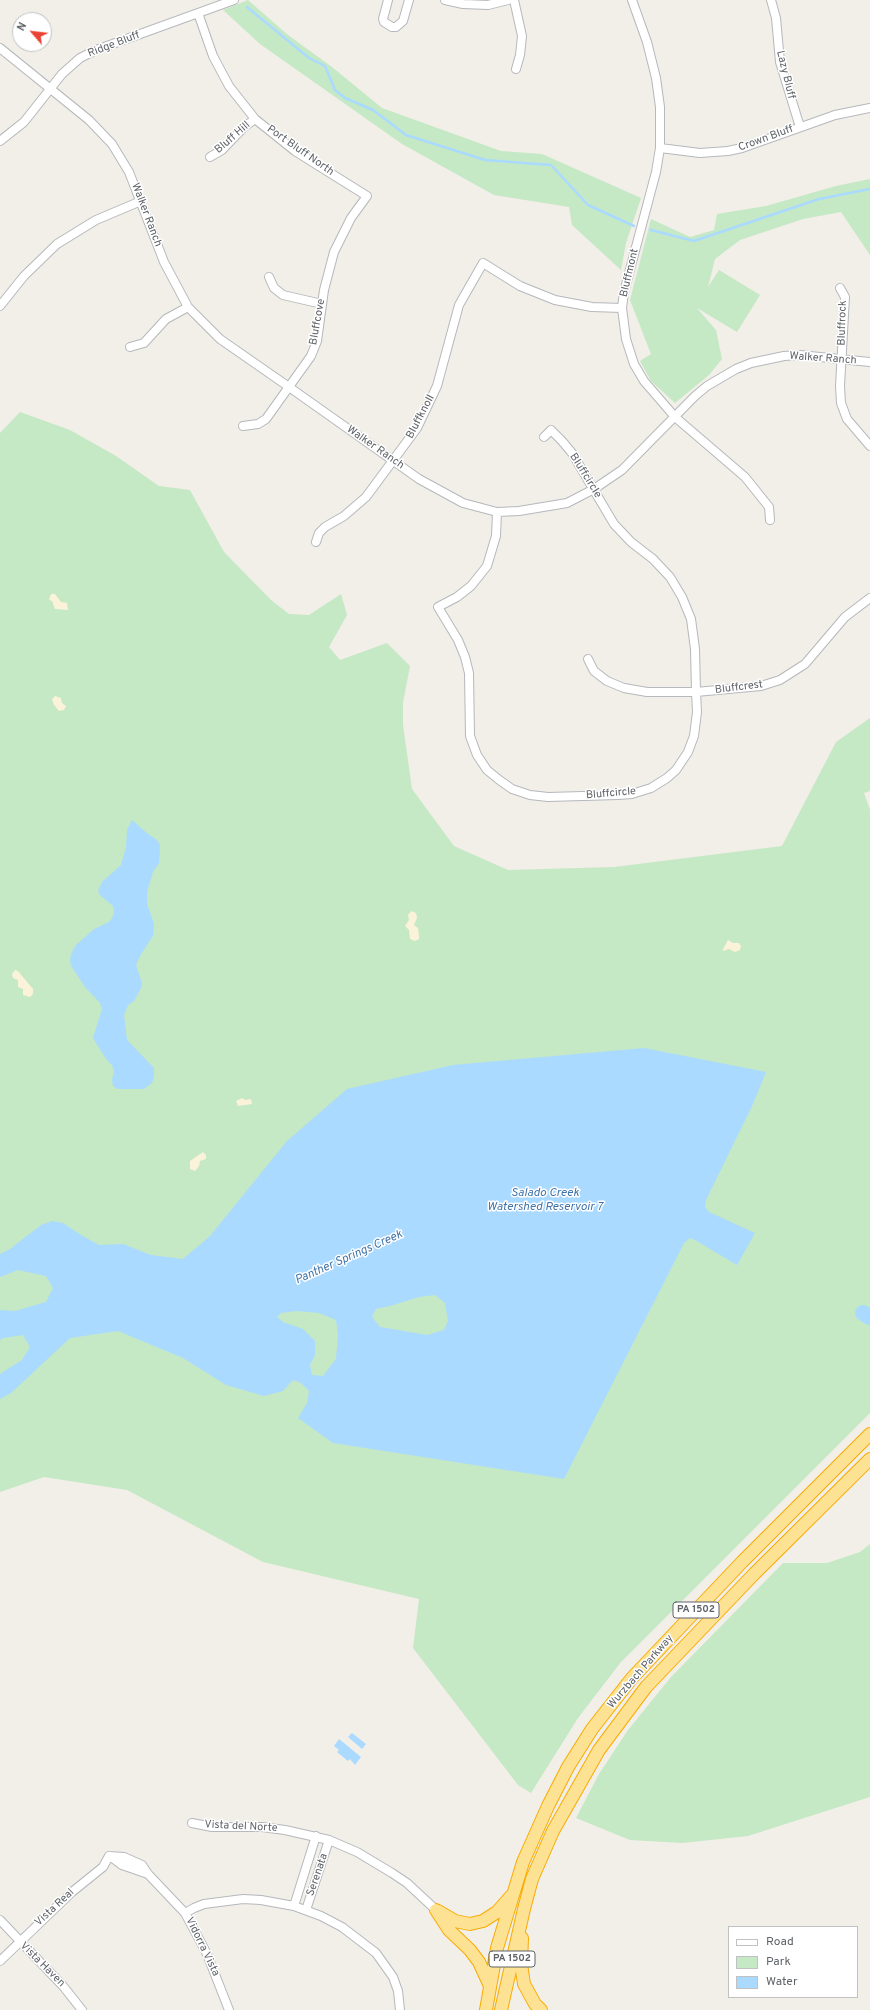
<!DOCTYPE html>
<style>
body{margin:0}
#map{position:relative;width:870px;height:2010px;overflow:hidden;background:#f1efe8;font-family:Overpass,sans-serif}
canvas{display:block}
.legend{position:absolute;left:728px;top:1926px;width:130px;height:72px;box-sizing:border-box;background:#fff;border:1px solid #bfc1c3;margin:0;padding:5px 7px;list-style:none;font-size:12px;color:#5f6368}
.legend li{display:flex;align-items:center;gap:8px;height:20px}
.legend b{width:20px;border:1px solid #bfc1c3}
.north{position:absolute;left:12px;top:12px;width:40px;height:40px;box-sizing:border-box;background:#fff;border:1px solid #bfc1c3;border-radius:50%;rotate:298deg;font-size:11px;font-weight:700;line-height:16px;text-align:center;color:#5f6368}
.north::after{content:'';display:block;margin:auto;width:14px;height:18px;background:#ea4335;clip-path:polygon(50% 0,100% 100%,50% 72%,0 100%)}
</style>
<div id="map">
<canvas width="870" height="2010"></canvas>
<ul class="legend">
<li><b style="height:5px;background:#fff"></b>Road</li>
<li><b style="height:11px;background:#c5e8c5"></b>Park</li>
<li><b style="height:11px;background:#aadaff"></b>Water</li>
</ul>
<div class="north">N</div>
</div>
<script>
const ctx = document.querySelector('canvas').getContext('2d');
ctx.lineJoin = 'round';
function paint(path, color) { ctx.fillStyle = color; ctx.fill(path, 'evenodd'); }
const shape = rows => new Path2D(rows.map(r => 'M' + r).join(''));
function strokePath(path, color, width, dash) { ctx.strokeStyle = color; ctx.lineWidth = width; ctx.lineCap = dash ? 'butt' : 'round'; ctx.setLineDash(dash || []); ctx.stroke(path); }
function write(font, color, halo, rows, align = 'center') {
  ctx.font = font + ' Overpass,sans-serif'; ctx.lineWidth = 3; ctx.setLineDash([]); ctx.textBaseline = 'middle'; ctx.strokeStyle = halo; ctx.fillStyle = color; for (const [text, x, y, turn = 0] of rows) {
    ctx.save(); ctx.translate(x, y); ctx.rotate((+turn || 0) * Math.PI / 180); ctx.textAlign = isNaN(turn) ? turn : align; if (halo) ctx.strokeText(text, 0, 0); ctx.fillText(text, 0, 0); ctx.restore();
  }
}
paint(shape([
 [248,0,288,35,332,67,382,108,501,151,542,154,641,198,626,243,621,270,572,225,569,207,494,195,402,144,260,44,223,10],
 [870,179,870,255,841,212,803,219,740,240,715,259,708,287,719,270,760,295,737,332,697,308,716,330,722,359,709,375,675,403,651,381,640,361,651,354,630,300,651,219,690,237,714,230,717,214,766,206,836,186],
 [20,412,70,430,116,456,159,486,190,490,224,552,271,600,289,614,309,615,341,594,347,615,329,647,340,660,387,643,410,666,403,703,403,725,412,789,454,846,508,870,614,867,782,846,836,742,870,718,870,791,864,793,870,810,870,1413,621,1662,578,1718,531,1793,518,1785,413,1648,419,1599,263,1562,127,1490,44,1477,0,1492,0,433],
 [870,1544,870,1797,748,1836,682,1843,630,1840,576,1818,599,1774,628,1730,671,1677,783,1563,827,1563,860,1552]
]), '#c5e8c5');
paint(shape([
 [51,594,55,594,61,602,67,603,68,610,55,609,52,601,49,600],
 [55,696,61,698,62,703,66,706,64,710,59,711,54,705,52,699],
 [411,911,416,913,417,918,414,925,418,928,419,935,419,939,415,941,410,939,409,930,405,926,409,920,408,915],
 [728,940,733,943,739,943,741,946,740,950,735,952,729,949,723,951,723,949],
 [15,970,18,971,33,989,33,994,30,997,23,995,23,989,18,987,18,980,13,978,12,974],
 [242,1098,245,1100,251,1099,252,1104,238,1106,236,1101],
 [203,1152,206,1155,206,1159,200,1161,199,1166,195,1171,190,1169,190,1161]
]), '#fbf3d9');
paint(shape([
 [132,820,148,834,157,840,160,845,159,863,153,872,147,892,147,904,154,924,153,936,141,954,136,965,142,983,141,988,134,1001,128,1005,124,1015,127,1040,154,1068,154,1077,152,1083,144,1089,118,1089,113,1086,112,1080,114,1071,112,1065,106,1059,93,1038,102,1009,100,1003,85,987,71,966,70,960,71,954,75,946,94,929,109,922,112,918,114,913,113,906,100,895,98,891,102,882,121,865,126,847,127,830],
 [644,1048,766,1072,752,1106,706,1200,705,1207,709,1212,755,1233,737,1265,695,1240,690,1238,684,1243,564,1479,333,1443,298,1418,307,1403,309,1391,301,1383,293,1380,283,1391,264,1396,226,1385,183,1358,118,1331,70,1338,11,1393,0,1399,0,1374,22,1360,30,1347,23,1335,3,1338,0,1340,0,1310,15,1311,46,1302,53,1288,46,1276,18,1270,0,1277,0,1254,10,1249,41,1225,52,1221,63,1223,81,1235,99,1245,123,1244,151,1255,183,1259,210,1236,287,1141,347,1089,453,1065],
 [435,1295,445,1303,448,1321,444,1330,427,1335,392,1329,380,1327,372,1317,376,1309,390,1306,419,1297],
 [297,1311,319,1313,336,1320,338,1335,336,1359,323,1376,312,1375,310,1365,315,1355,315,1341,303,1329,283,1322,277,1317,281,1313],
 [352,1733,366,1744,362,1749,348,1737],
 [339,1739,361,1757,355,1765,350,1759,348,1761,337,1752,339,1750,334,1746]
]), '#aadaff');
strokePath(shape([
 [247,7,309,58,325,66,335,90,345,98,373,110,406,135,485,160,551,165,588,205,634,226],
 [651,230,694,241,819,199,870,189]
]), '#aadaff', 2.5);
strokePath(shape([
 [863,1313,870,1317]
]), '#aadaff', 16);
const minor = shape([
 [388,0,383,19,384,22,392,27,396,27,403,21,409,0],
 [445,0,463,4,488,5,508,0],
 [514,0,522,36,520,55,516,69],
 [632,0,647,42,656,78,660,107,660,148,656,172,624,292,622,308,626,339,634,364,644,381,675,417,745,477,769,507,770,520],
 [771,0,776,18,780,62,800,127],
 [198,13,213,56,229,86,255,119,295,151,367,196,351,218,334,252,324,290,317,341,311,356,266,419,258,424,243,426],
 [0,48,89,120,112,144,129,172,164,262,188,307,220,339,289,387,419,479,463,503,497,512,519,511,567,503,594,489,622,470,695,396,707,386,736,369,751,363,784,356,800,355,870,362],
 [0,141,24,122,62,74,80,58,96,50,234,0],
 [660,148,700,153,728,151,742,148,835,115,870,108],
 [210,157,222,150,244,127,255,119],
 [269,277,274,288,283,295,322,304],
 [840,288,845,297,840,386,841,403,847,419,870,446],
 [0,306,24,276,57,244,96,220,141,201],
 [130,347,144,343,166,319,188,307],
 [497,512,496,536,487,566,471,586,457,597,438,607,458,640,465,657,469,673,470,736,477,755,487,770,498,779,512,789,530,795,548,797,618,795,632,794,651,788,667,778,676,770,688,752,694,736,697,712,696,692,695,649,691,619,682,597,670,577,653,559,631,542,614,524,572,453,562,441,551,430,544,437],
 [316,542,319,533,325,527,344,516,366,497,417,428,437,386,459,305,483,263,520,286,555,300,592,307,622,308],
 [588,659,594,671,607,681,624,688,647,692,696,692,761,686,780,680,805,664,845,617,870,598],
 [192,1823,212,1827,262,1827,285,1830,329,1840,357,1852,392,1873,407,1883,436,1910],
 [109,1856,124,1857,142,1865,148,1874,185,1913,207,1954,229,2010],
 [110,1856,122,1865,148,1874],
 [294,1906,316,1836],
 [306,1910,329,1840],
 [185,1913,194,1908,204,1904,243,1899,261,1900,294,1906,321,1916,342,1927,376,1953,393,1977,398,1991,400,2010],
 [0,1920,63,1986,82,2010],
 [0,1961,72,1892,103,1867,109,1856]
]);
const highway = shape([
 [436,1910,449,1930,470,1950,479,1962,490,1986],
 [438,1911,455,1921,470,1924,483,1921,497,1912,511,1896],
 [522,1938,521,1964,524,1984,535,2004,541,2010],
 [486,2010,497,1948,523,1862,548,1806,568,1767,592,1729,632,1678,742,1562,870,1434],
 [501,2010,524,1909,532,1879,553,1831,599,1750,646,1687,754,1574,870,1459]
]);
strokePath(minor, '#b5b8bc', 10);
strokePath(highway, '#f9ab00', 14);
strokePath(minor, '#fff', 8);
strokePath(highway, '#fde293', 12);
for (const [x, y, w] of [
 [696,1610,46],
 [512,1959,46]
]) { const box = new Path2D(); box.roundRect(x - w / 2, y - 8, w, 16, 3); ctx.fillStyle = '#fff'; ctx.fill(box); strokePath(box, '#5f6368', 1); }
write('bold 10px', '#5f6368', null, [
 ["PA 1502",696,1610],
 ["PA 1502",512,1959]
]);
write('11px', '#5f6368', '#fff', [
 ["Ridge Bluff",114,45,-21],
 ["Lazy Bluff",785,75,76],
 ["Bluff Hill",233,138,-41],
 ["Crown Bluff",766,139,-20],
 ["Port Bluff North",300,151,35],
 ["Walker Ranch",146,215,69],
 ["Bluffmont",630,273,-77],
 ["Bluffcove",318,322,-80],
 ["Bluffrock",843,323,-88],
 ["Walker Ranch",823,359,4],
 ["Bluffknoll",421,417,-62],
 ["Walker Ranch",375,448,35],
 ["Bluffcircle",585,476,58],
 ["Bluffcrest",739,688,-7],
 ["Bluffcircle",611,794,-5],
 ["Wurzbach Parkway",641,1672,-49],
 ["Vista del Norte",241,1827,3],
 ["Serenata",318,1875,-71],
 ["Vista Real",55,1908,-43],
 ["Vidorra Vista",202,1947,64],
 ["Vista Haven",42,1965,45]
]);
write('italic 12px', '#4174aa', '#fff', [
 ["Salado Creek",545,1194],
 ["Watershed Reservoir 7",545,1208],
 ["Panther Springs Creek",349,1258,-24]
]);
</script>
